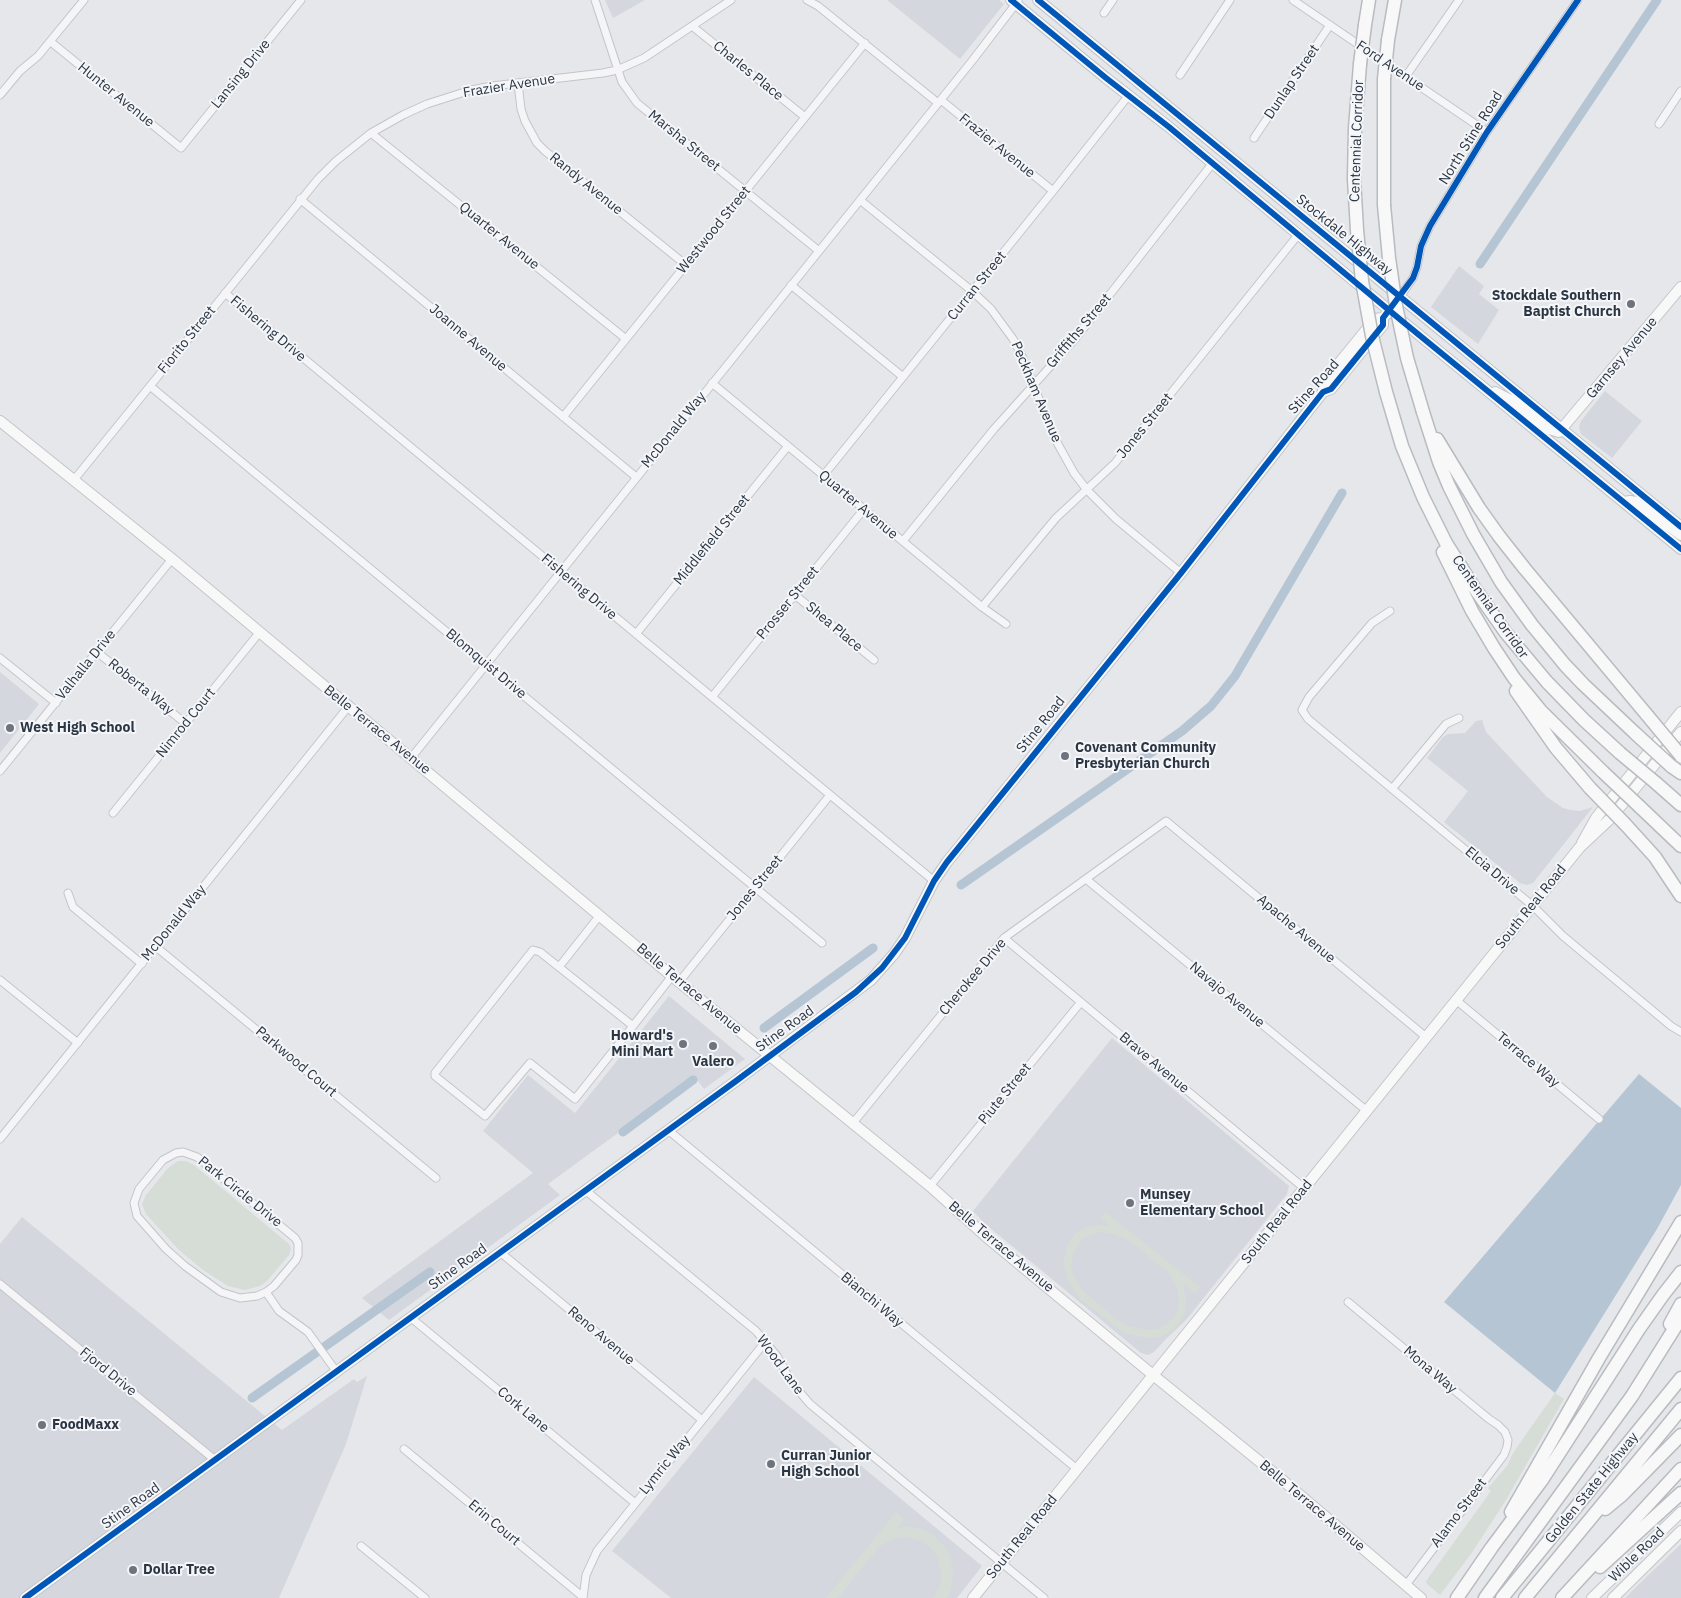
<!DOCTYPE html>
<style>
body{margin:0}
canvas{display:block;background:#e5e7ea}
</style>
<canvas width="1681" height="1598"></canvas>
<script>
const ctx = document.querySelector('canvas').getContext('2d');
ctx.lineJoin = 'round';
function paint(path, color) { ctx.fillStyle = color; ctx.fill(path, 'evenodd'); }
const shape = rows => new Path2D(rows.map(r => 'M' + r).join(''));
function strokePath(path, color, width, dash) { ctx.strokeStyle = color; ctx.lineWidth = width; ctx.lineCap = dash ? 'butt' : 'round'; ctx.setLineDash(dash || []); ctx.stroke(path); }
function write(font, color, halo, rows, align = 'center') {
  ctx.font = font + ' "IBM Plex Sans",sans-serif'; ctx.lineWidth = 4; ctx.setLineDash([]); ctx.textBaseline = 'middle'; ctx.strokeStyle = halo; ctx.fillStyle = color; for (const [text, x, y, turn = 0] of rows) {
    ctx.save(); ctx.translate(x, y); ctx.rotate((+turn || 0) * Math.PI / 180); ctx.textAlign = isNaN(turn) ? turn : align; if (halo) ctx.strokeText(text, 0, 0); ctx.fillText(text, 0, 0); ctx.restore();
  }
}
paint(shape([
 [605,0,645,0,613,18],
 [887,0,999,0,1004,4,960,59],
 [1459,266,1484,286,1479,294,1499,310,1478,344,1431,307],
 [1605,391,1642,421,1612,458,1581,434,1579,427,1581,421],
 [0,672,39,704,0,753],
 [1482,720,1486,732,1547,797,1563,808,1571,810,1580,811,1593,807,1533,883,1527,885,1520,883,1444,822,1468,791,1427,758,1443,737,1448,734,1465,733,1476,721],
 [669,996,745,1059,704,1089,695,1077,548,1184,560,1195,389,1320,362,1298,533,1173,483,1131,528,1075,575,1113],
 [1112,1038,1289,1186,1287,1194,1186,1320,1166,1339,1154,1352,1148,1355,1141,1353,983,1222,973,1211],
 [22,1217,282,1430,354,1379,357,1382,367,1376,346,1444,279,1598,0,1598,0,1244],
 [754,1377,982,1566,957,1598,671,1598,612,1551],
 [1681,1544,1681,1598,1625,1598,1639,1584]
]), '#d4d7dd');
paint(shape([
 [178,1161,186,1161,194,1165,289,1244,291,1249,289,1255,267,1281,260,1286,245,1290,228,1286,203,1270,179,1250,146,1214,142,1204,146,1195,168,1168],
 [1105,1212,1200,1287,1195,1293,1183,1283,1186,1302,1185,1312,1181,1321,1175,1328,1168,1334,1158,1337,1148,1338,1132,1335,1123,1332,1081,1300,1068,1281,1063,1262,1068,1244,1075,1234,1085,1228,1098,1225,1110,1226,1101,1218],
 [1100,1232,1109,1233,1127,1239,1169,1273,1177,1288,1179,1303,1177,1312,1172,1319,1166,1325,1157,1329,1147,1330,1128,1326,1119,1321,1081,1289,1073,1274,1071,1266,1074,1251,1083,1238],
 [1555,1393,1564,1399,1506,1500,1471,1554,1440,1595,1427,1584,1426,1581,1491,1491,1488,1488,1507,1466,1513,1453],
 [896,1512,904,1519,897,1528,909,1527,921,1529,932,1534,946,1548,950,1556,953,1574,951,1589,947,1598,933,1598,940,1586,941,1578,941,1571,937,1556,933,1550,922,1541,907,1537,892,1539,879,1547,838,1598,826,1598]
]), '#d6ddd6');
paint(shape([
 [1639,1074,1681,1108,1681,1185,1657,1229,1555,1393,1444,1302]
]), '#b5c5d4');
strokePath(shape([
 [1480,264,1657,0],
 [961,885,1182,731,1211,706,1235,676,1342,493],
 [764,1028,873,948],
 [623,1132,693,1080],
 [252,1398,430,1272]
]), '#b5c5d4', 9);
const street = shape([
 [595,0,622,82,637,103,819,251],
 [807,0,818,6,938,103],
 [1293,0,1487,132],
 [1104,13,1113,0],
 [692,26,805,117],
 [51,42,181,148,301,0],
 [1180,75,1230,0],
 [1406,76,1459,0],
 [518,83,521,109,525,121,537,143,545,151,686,265],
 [0,95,20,71,38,56,84,0],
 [941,100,1053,191],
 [1659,124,1681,91],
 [371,133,626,339],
 [1254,138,1330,25],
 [300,199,636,477],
 [860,200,972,291,991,309,1013,339,1022,356,1054,437,1074,473,1087,490,1116,519,1181,573],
 [791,285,903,377],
 [225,293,934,881],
 [1400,297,1413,278,1417,267,1421,246,1430,226,1487,132,1578,0],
 [712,383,982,607,1006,624],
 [150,386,822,943],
 [563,417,865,43],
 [823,476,1053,191,1129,95],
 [73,481,318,179,336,161,371,133,403,115,427,104,471,90,492,86,603,73,617,70,644,58,731,0],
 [903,541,994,429,1075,339,1212,164],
 [795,595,874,660],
 [982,607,1056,518,1115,463,1298,235],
 [1390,611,1372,623,1309,697,1302,710,1308,719,1533,906,1563,936,1671,1026,1681,1032],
 [636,634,788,446],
 [97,652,185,723],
 [0,658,56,703],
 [712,697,864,509],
 [411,758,972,61,1018,1],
 [0,771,172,559],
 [1392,789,1446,724,1459,718],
 [113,813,259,633],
 [1086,879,1367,1111],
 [68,893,73,907,142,964],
 [1004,938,1304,1188],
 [155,946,436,1178],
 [559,967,600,915],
 [0,980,78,1043],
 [679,982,830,795],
 [1456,1000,1599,1119],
 [633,1026,540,952,533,950,435,1073,435,1076,485,1116,530,1063,575,1099,633,1026,672,976],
 [853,1123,1004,938,1166,821,1426,1037],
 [668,1130,1077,1469],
 [0,1139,348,707],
 [183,1152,197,1157,295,1238,298,1243,298,1255,296,1260,274,1286,266,1292,257,1296,240,1298,221,1292,185,1266,166,1249,137,1216,134,1203,139,1189,163,1160,176,1153,183,1152],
 [930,1186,1081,1002],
 [585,1190,756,1331,777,1356,792,1383,810,1404,1044,1598],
 [500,1252,702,1420],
 [0,1284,215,1460],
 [266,1292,279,1311,308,1332,336,1371],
 [1348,1302,1489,1419,1498,1425,1505,1432,1508,1440,1507,1447,1504,1455,1406,1585],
 [410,1317,635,1503],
 [404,1449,583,1597],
 [361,1546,425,1598],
 [583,1598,586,1575,597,1551,766,1341]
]);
const secondary = shape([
 [1011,0,1106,78,1169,127,1402,321,1681,549],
 [1038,0,1681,527],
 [1323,392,1323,383,1375,319,1383,318],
 [1495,392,1516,403,1549,429,1559,432,1681,287],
 [0,421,172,559,679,982,930,1186,990,1240,1153,1375,1280,1478,1421,1598],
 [1624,502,1630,501,1636,502,1681,535],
 [1582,843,1596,818,1681,712],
 [25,1598,736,1081,871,980,894,954,905,938,934,881,947,862,1181,573,1323,392,1331,389,1383,325,1383,318,1398,300],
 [973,1598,1580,847,1611,818,1681,732],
 [1592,1598,1681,1512],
 [1613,1598,1681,1531]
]);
const highway = shape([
 [1365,25,1369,0],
 [1388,40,1395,0],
 [1354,179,1355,128,1360,64],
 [1384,205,1384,79],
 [1386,392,1402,446,1423,497,1446,543,1473,586,1506,633,1547,682,1584,720,1620,753],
 [1423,412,1439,462,1449,486,1473,534,1501,582,1532,625,1565,665,1583,684,1636,734],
 [1437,439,1479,508,1499,536,1525,569,1647,715],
 [1443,552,1472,611,1494,648,1514,678,1541,711,1603,772],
 [1516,691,1556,748,1590,788],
 [1671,766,1681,773],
 [1656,783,1681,805],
 [1640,807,1681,846],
 [1625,824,1655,857,1681,896],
 [1670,1324,1681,1304],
 [1605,1509,1622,1495,1681,1435],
 [1511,1512,1599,1358,1681,1222],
 [1600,1567,1681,1493],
 [1457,1598,1492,1547,1542,1480,1639,1329,1663,1295,1681,1272],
 [1485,1598,1632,1396,1681,1318],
 [1502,1598,1681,1378],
 [1525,1598,1681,1409],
 [1562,1598,1681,1469]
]);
strokePath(street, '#c3c5c8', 9);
strokePath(secondary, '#c3c5c8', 12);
strokePath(highway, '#b8bbbf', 15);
strokePath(street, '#f5f5f7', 7);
strokePath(secondary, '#f8f8f8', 10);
strokePath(highway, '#f8f8f8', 12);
const highwayBridge = shape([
 [1360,64,1365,25],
 [1384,79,1388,40],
 [1354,179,1357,230,1362,281,1372,336,1386,392],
 [1384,205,1389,258,1396,306,1407,358,1423,412],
 [1647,715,1681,756],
 [1636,734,1671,766],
 [1620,753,1656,783],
 [1603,772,1640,807],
 [1590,788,1625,824]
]);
strokePath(highwayBridge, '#b8bbbf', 15, []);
strokePath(highwayBridge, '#f8f8f8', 12);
strokePath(shape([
 [1011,0,1106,78,1169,127,1402,321,1681,549],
 [1038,0,1681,527],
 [25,1598,736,1081,856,992,882,968,905,938,934,881,947,862,1181,573,1323,392,1331,389,1383,325,1383,318,1413,278,1417,267,1421,246,1430,226,1487,132,1578,0]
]), '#0057b8', 6);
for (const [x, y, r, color] of [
 [1631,304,5,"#6d747d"],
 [10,728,5,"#6d747d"],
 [1065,756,5,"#6d747d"],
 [683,1044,5,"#6d747d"],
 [713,1046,5,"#6d747d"],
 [1130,1203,5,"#6d747d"],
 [42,1425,5,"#6d747d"],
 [771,1464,5,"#6d747d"],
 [133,1570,5,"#6d747d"]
]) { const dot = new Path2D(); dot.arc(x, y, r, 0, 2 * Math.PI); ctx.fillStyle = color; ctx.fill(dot); strokePath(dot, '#f4f6f9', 2); }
write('14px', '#2c3643', '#f4f6f9', [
 ["Ford Avenue",1390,66,34],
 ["Charles Place",748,71,39],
 ["Lansing Drive",241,74,-51],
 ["Dunlap Street",1292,82,-56],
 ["Frazier Avenue",509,86,-9],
 ["Hunter Avenue",116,95,39],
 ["North Stine Road",1471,138,-58],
 ["Marsha Street",684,141,39],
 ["Centennial Corridor",1357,141,-88],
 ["Frazier Avenue",997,146,39],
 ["Randy Avenue",586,184,39],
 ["Westwood Street",714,230,-51],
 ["Stockdale Highway",1344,235,39],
 ["Quarter Avenue",499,236,39],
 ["Curran Street",977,286,-51],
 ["Fishering Drive",268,329,40],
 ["Griffiths Street",1079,331,-50],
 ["Joanne Avenue",468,338,40],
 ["Fiorito Street",187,340,-51],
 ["Garnsey Avenue",1622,358,-50],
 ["Stine Road",1314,387,-48],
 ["Peckham Avenue",1036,392,67],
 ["Jones Street",1145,426,-51],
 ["McDonald Way",674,430,-51],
 ["Quarter Avenue",858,505,40],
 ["Middlefield Street",712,540,-51],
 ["Fishering Drive",579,587,40],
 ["Prosser Street",788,603,-51],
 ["Centennial Corridor",1490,607,55],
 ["Shea Place",834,627,40],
 ["Blomquist Drive",486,664,40],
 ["Valhalla Drive",86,665,-51],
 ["Roberta Way",141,687,39],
 ["Nimrod Court",186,723,-51],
 ["Stine Road",1041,725,-51],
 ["Belle Terrace Avenue",377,730,39],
 ["Elcia Drive",1492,871,40],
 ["Jones Street",755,888,-51],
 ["South Real Road",1531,907,-51],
 ["McDonald Way",174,923,-51],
 ["Apache Avenue",1296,929,40],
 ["Cherokee Drive",973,977,-50],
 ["Belle Terrace Avenue",689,989,40],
 ["Navajo Avenue",1227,995,40],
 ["Stine Road",785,1029,-36],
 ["Terrace Way",1528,1060,40],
 ["Parkwood Court",296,1062,40],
 ["Brave Avenue",1154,1063,40],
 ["Piute Street",1005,1094,-51],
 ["Park Circle Drive",240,1192,39],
 ["South Real Road",1277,1222,-51],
 ["Belle Terrace Avenue",1001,1247,40],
 ["Stine Road",458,1267,-36],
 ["Bianchi Way",872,1300,40],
 ["Reno Avenue",601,1336,40],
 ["Wood Lane",780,1365,54],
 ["Mona Way",1430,1370,40],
 ["Fjord Drive",108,1372,39],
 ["Cork Lane",523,1410,40],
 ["Lymric Way",665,1465,-51],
 ["Golden State Highway",1592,1488,-51],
 ["Stine Road",131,1506,-36],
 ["Belle Terrace Avenue",1312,1506,40],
 ["Alamo Street",1459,1513,-53],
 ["Erin Court",494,1523,40],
 ["South Real Road",1022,1537,-51],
 ["Wible Road",1637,1555,-44]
]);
write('bold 14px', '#2c3643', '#f4f6f9', [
 ["Stockdale Southern",1621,296,"right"],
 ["Baptist Church",1621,312,"right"],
 ["West High School",20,728],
 ["Covenant Community",1075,748],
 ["Presbyterian Church",1075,764],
 ["Howard's",673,1036,"right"],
 ["Mini Mart",673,1052,"right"],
 ["Valero",713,1062,"center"],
 ["Munsey",1140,1195],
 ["Elementary School",1140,1211],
 ["FoodMaxx",52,1425],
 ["Curran Junior",781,1456],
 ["High School",781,1472],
 ["Dollar Tree",143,1570]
], 'left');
</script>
